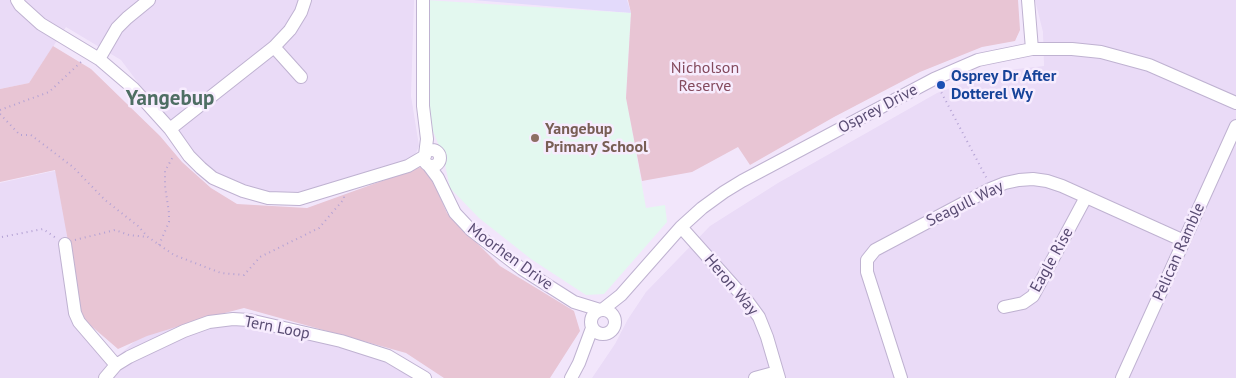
<!DOCTYPE html>
<style>
body{margin:0}
canvas{display:block;background:#f2e6fb}
</style>
<canvas width="1236" height="378"></canvas>
<script>
const ctx = document.querySelector('canvas').getContext('2d');
ctx.lineJoin = 'round';
function paint(path, color) { ctx.fillStyle = color; ctx.fill(path, 'evenodd'); }
const shape = rows => new Path2D(rows.map(r => 'M' + r).join(''));
function strokePath(path, color, width, dash) { ctx.strokeStyle = color; ctx.lineWidth = width; ctx.lineCap = dash ? 'butt' : 'round'; ctx.setLineDash(dash || []); ctx.stroke(path); }
function write(font, color, halo, rows, align = 'center') {
  ctx.font = font + ' "PT Sans",sans-serif'; ctx.lineWidth = 5; ctx.setLineDash([]); ctx.textBaseline = 'middle'; ctx.strokeStyle = halo; ctx.fillStyle = color; for (const [text, x, y, turn = 0] of rows) {
    ctx.save(); ctx.translate(x, y); ctx.rotate((+turn || 0) * Math.PI / 180); ctx.textAlign = isNaN(turn) ? turn : align; if (halo) ctx.strokeText(text, 0, 0); ctx.fillText(text, 0, 0); ctx.restore();
  }
}
paint(shape([
 [0,0,414,0,411,96,419,146,416,153,409,159,322,188,291,193,271,192,243,187,227,179,207,165,178,136,121,60,66,27,29,83,0,89],
 [1035,0,1236,0,1236,378,592,378,615,344,628,319,646,292,710,226,778,183,937,93,988,74,1017,69,1044,66,1043,32],
 [54,171,72,177,78,220,66,230,81,318,116,358,136,340,191,318,252,313,401,358,433,378,0,378,0,183]
]), '#eadbf7');
paint(shape([
 [473,0,627,0,631,13]
]), '#e3dafb');
paint(shape([
 [426,0,631,13,626,96,646,208,665,205,667,222,604,294,586,295,531,259,479,218,450,188,443,155,429,122]
]), '#e3f8ef');
paint(shape([
 [628,0,1018,0,1020,30,1015,41,982,47,920,72,834,117,750,165,738,147,692,172,642,181,626,98,631,13],
 [53,46,91,69,160,136,182,162,211,188,237,204,307,208,426,165,447,213,500,266,574,311,580,331,550,378,444,378,406,353,244,308,202,319,147,336,118,349,82,318,55,170,0,182,0,89,29,83]
]), '#e8c5d4');
const minor = shape([
 [17,0,20,5,41,24,99,59,133,88,170,129,189,156,201,168,213,178,243,191,268,198,299,199,408,166,425,156],
 [423,0,423,106,427,139,425,155],
 [1028,0,1032,49],
 [274,47,301,77],
 [99,59,117,28,127,18,149,0],
 [170,129,274,47,290,30,301,12,305,0],
 '424 158a8 8 0 1 1 16 0a8 8 0 1 1-16 0Z',
 [429,166,438,178,455,213,471,230,522,269,574,302,600,310],
 [681,227,748,302,759,317,767,337,779,378],
 [65,244,75,313,79,322,116,365],
 [1004,307,1023,303,1033,296,1086,197],
 [602,310,621,295,681,227,702,208,724,192,742,181,934,79,978,60,1032,49,1072,49,1101,52,1149,65,1236,103],
 '591 322a12 12 0 1 1 24 0a12 12 0 1 1-24 0Z',
 [105,378,116,365,129,357,184,331,209,322,233,319,249,320,341,341,388,356,425,378],
 [571,378,579,363,592,328],
 [755,378,777,372],
 [901,378,867,272,867,260,875,250,990,189,1005,183,1019,180,1033,179,1047,181,1062,186,1184,241],
 [1122,378,1236,126]
]);
strokePath(minor, '#bfb2d1', 14);
strokePath(shape([
 [939,88,987,179],
 [0,110,49,92,82,61],
 [0,114,20,135,31,135,73,167,105,200,138,226,148,237,174,255,221,273,244,275,260,257,319,228,344,199,344,195],
 [2,237,43,229,56,238],
 [75,240,115,230,129,235,148,237],
 [159,245,169,222,169,213,165,186,165,171,174,155]
]), '#b4a2d4', 2, [1, 4]);
strokePath(minor, '#fff', 12);
for (const [x, y, r, color] of [
 [941,85,5,"#1a4fb4"],
 [535,138,5,"#8d6e63"]
]) { const dot = new Path2D(); dot.arc(x, y, r, 0, 2 * Math.PI); ctx.fillStyle = color; ctx.fill(dot); strokePath(dot, '#f7ecfe', 2); }
write('16px', '#844a5d', '#f7ecfe', [
 ["Nicholson",705,68],
 ["Reserve",705,86]
]);
write('bold 16px', '#164399', '#f7ecfe', [
 ["Osprey Dr After",951,76],
 ["Dotterel Wy",951,94]
], 'left');
write('16px', '#594c73', '#f7ecfe', [
 ["Osprey Drive",878,109,-28],
 ["Seagull Way",965,204,-26],
 ["Pelican Ramble",1179,252,-66],
 ["Moorhen Drive",510,257,36],
 ["Eagle Rise",1052,260,-61],
 ["Heron Way",731,285,50],
 ["Tern Loop",277,328,11]
]);
write('bold 16px', '#785e54', '#f7ecfe', [
 ["Yangebup",545,129],
 ["Primary School",545,147]
], 'left');
write('bold 21px', '#4e6e63', '#f7ecfe', [
 ["Yangebup",170,99]
]);
</script>
